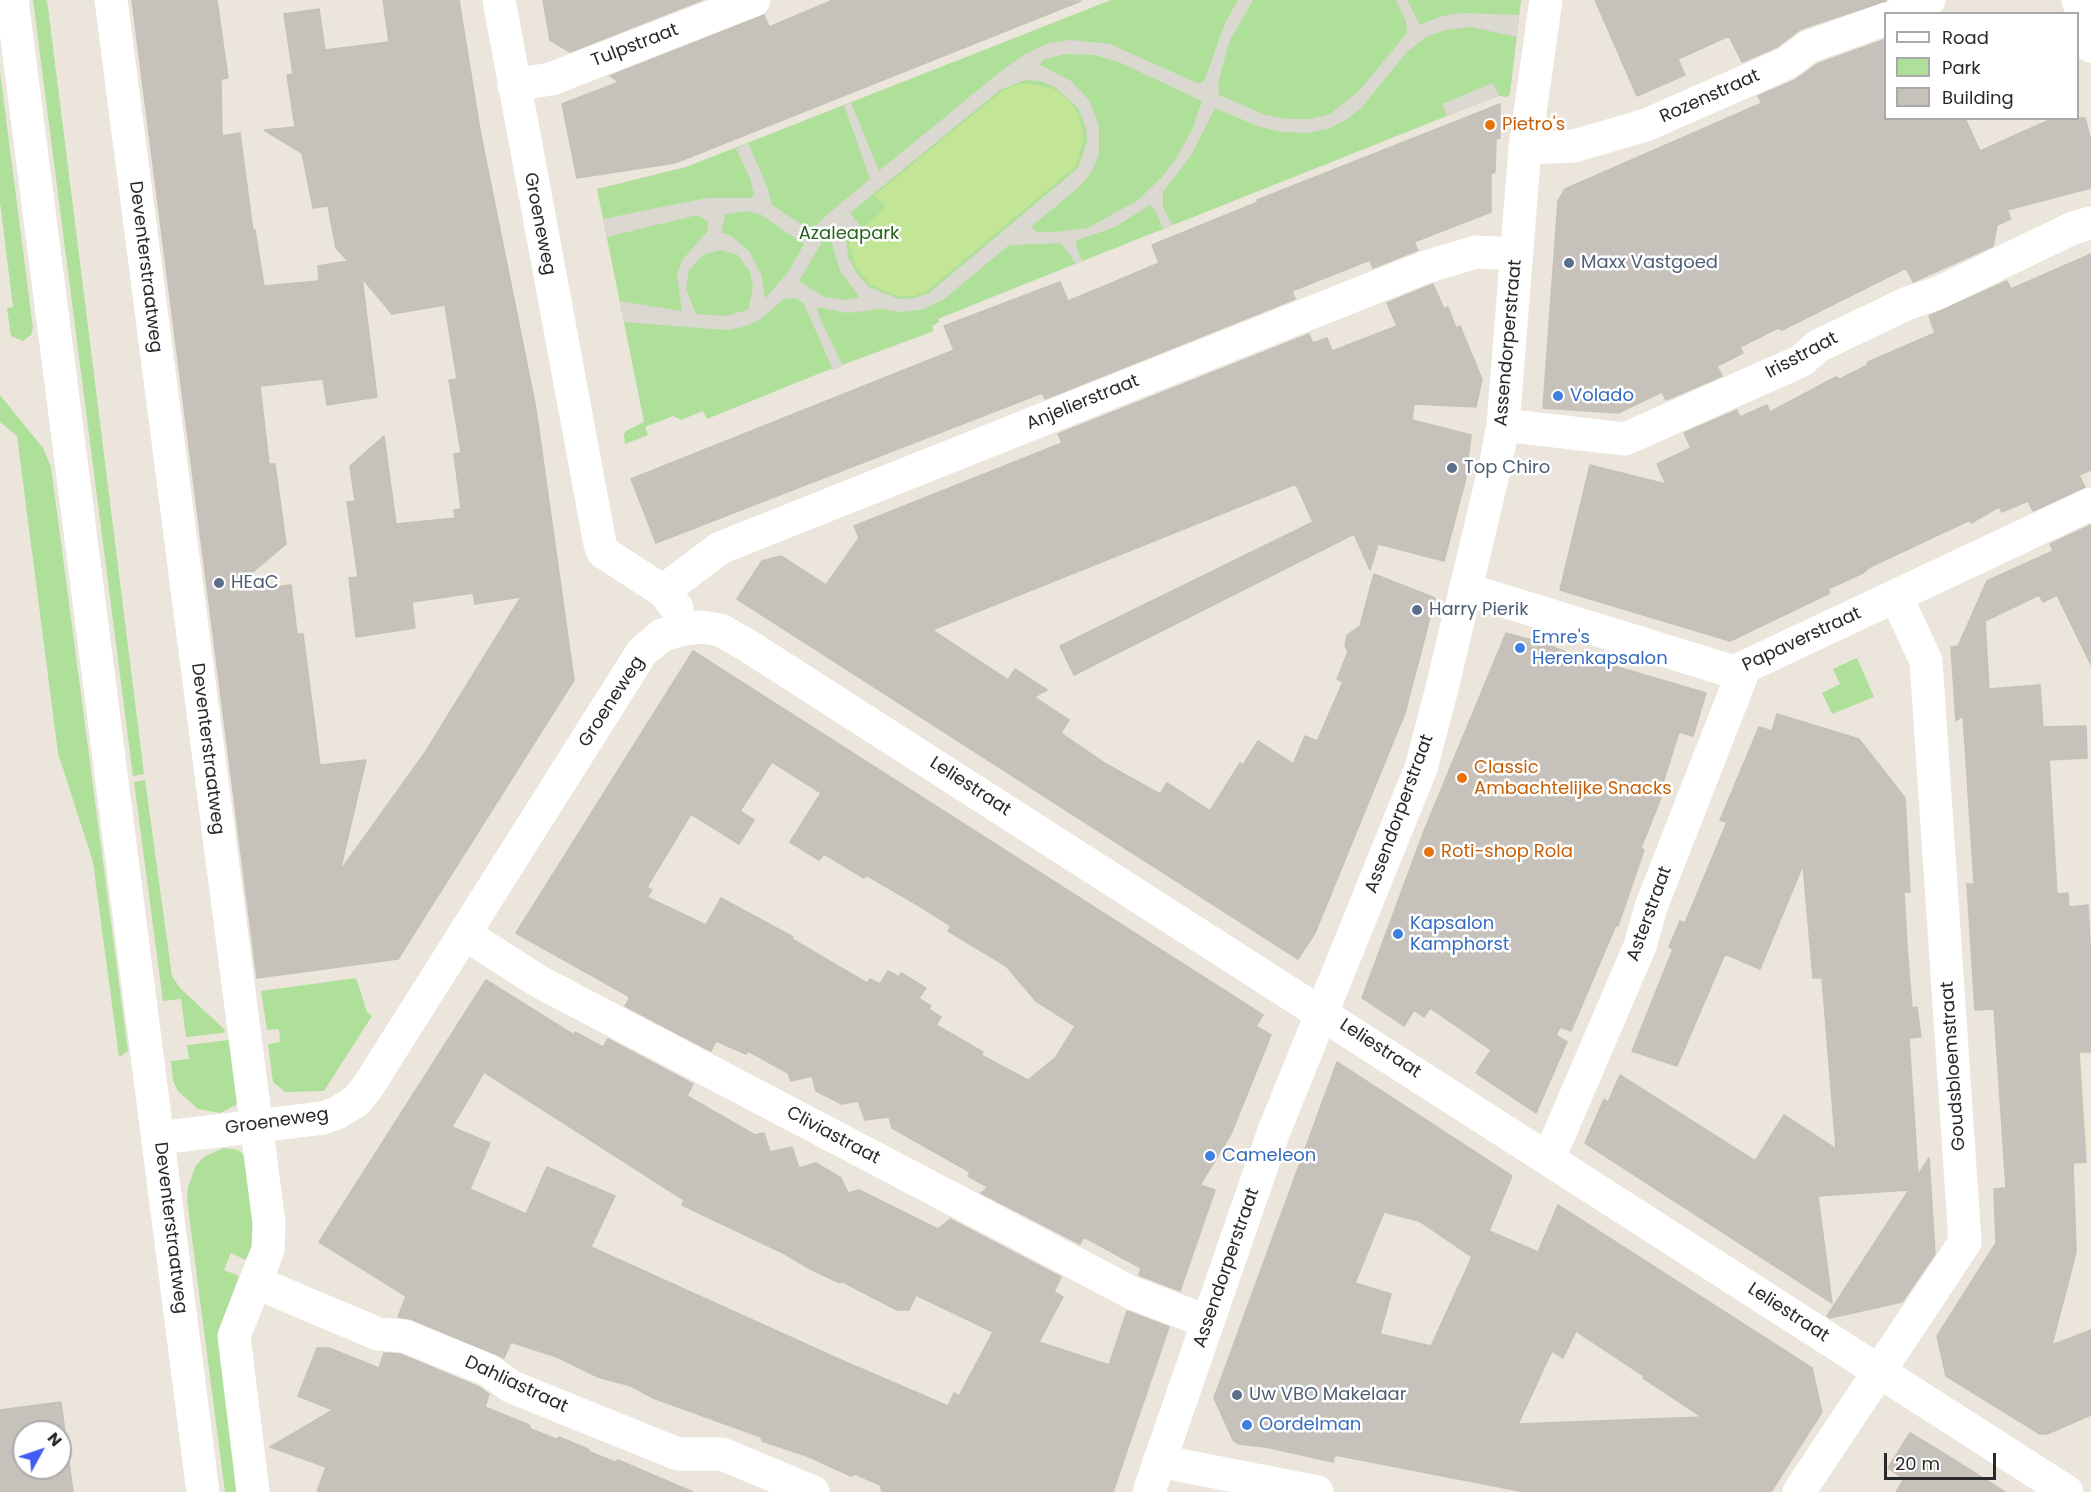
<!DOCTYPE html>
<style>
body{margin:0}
#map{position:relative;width:2091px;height:1492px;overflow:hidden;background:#ebe5dc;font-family:Poppins,sans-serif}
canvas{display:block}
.legend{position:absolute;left:1884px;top:12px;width:195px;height:108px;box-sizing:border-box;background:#fff;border:2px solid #a9a9a9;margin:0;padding:8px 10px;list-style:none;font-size:18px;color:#292929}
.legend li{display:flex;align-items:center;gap:12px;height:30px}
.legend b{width:30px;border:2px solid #a9a9a9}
.north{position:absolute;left:12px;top:1420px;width:60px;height:60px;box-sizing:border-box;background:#fff;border:2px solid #a9a9a9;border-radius:50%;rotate:50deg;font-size:16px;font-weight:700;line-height:24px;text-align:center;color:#292929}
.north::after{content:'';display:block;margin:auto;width:21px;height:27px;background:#425df2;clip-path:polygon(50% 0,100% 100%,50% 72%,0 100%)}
.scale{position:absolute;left:1884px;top:1453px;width:112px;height:27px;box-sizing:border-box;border:3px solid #292929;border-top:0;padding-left:8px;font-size:18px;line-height:21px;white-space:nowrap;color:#292929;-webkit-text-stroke:4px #fff;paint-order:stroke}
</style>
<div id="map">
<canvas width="2091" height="1492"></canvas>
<ul class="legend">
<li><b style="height:8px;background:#fff"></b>Road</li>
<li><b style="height:16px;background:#afe09a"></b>Park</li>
<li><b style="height:16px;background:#c6c2bb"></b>Building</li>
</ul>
<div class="north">N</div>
<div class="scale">20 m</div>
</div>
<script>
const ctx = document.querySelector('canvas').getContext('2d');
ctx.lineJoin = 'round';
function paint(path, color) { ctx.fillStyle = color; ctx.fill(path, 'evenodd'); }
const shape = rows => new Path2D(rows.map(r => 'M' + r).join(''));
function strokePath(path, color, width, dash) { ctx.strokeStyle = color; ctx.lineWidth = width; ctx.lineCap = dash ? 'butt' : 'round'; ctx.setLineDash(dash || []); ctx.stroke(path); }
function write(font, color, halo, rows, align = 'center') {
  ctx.font = font + ' Poppins,sans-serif'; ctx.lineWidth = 5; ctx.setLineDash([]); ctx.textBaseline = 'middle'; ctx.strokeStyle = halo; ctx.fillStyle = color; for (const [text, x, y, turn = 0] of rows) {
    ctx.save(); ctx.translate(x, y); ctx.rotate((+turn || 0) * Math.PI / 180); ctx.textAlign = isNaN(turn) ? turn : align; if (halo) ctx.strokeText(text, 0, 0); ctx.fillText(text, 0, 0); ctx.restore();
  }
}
paint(shape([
 [33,0,47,0,144,774,133,776],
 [1111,0,1521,0,1510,94,1507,97,1499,96,1447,116,1030,282,938,319,939,322,932,326,934,331,818,374,707,419,703,411,681,420,673,416,645,427,648,435,625,444,624,435,626,431,644,422,597,189,686,167],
 [0,72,33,328,31,335,23,341,11,336,7,308,13,307,0,202],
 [0,395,43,448,51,467,128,1051,119,1057,93,862,58,753,17,436,0,422],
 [1857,658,1874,697,1832,714,1822,693,1840,684,1833,669],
 [145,780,172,976,180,988,225,1030,223,1033,186,1037,181,999,163,1001,134,782],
 [356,978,367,1012,372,1016,324,1091,285,1092,273,1082,268,1044,280,1042,279,1029,267,1030,261,991],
 [229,1040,239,1099,236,1105,220,1113,198,1109,178,1091,173,1081,171,1061,189,1059,187,1045],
 [223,1148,238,1150,247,1157,256,1213,253,1243,246,1260,231,1253,224,1270,239,1276,222,1322,239,1492,225,1492,187,1200,188,1187,195,1167,204,1157]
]), '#afe09a');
paint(shape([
 [1025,83,1054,89,1069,101,1078,114,1084,138,1076,166,927,291,914,296,898,296,871,285,855,265,849,243,849,239,886,208,875,195,997,95,1010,87]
]), '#c2e696');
paint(shape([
 [1238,0,1253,0,1230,40,1218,82,1219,95,1265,115,1288,119,1311,119,1330,114,1359,91,1407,33,1406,21,1396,0,1407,0,1420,25,1442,16,1462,13,1519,15,1517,37,1471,27,1445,30,1426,37,1406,53,1362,107,1346,120,1328,129,1307,133,1283,132,1260,127,1215,108,1192,154,1163,192,1163,207,1172,225,1163,229,1156,212,1150,205,1115,227,1077,240,1076,246,1082,261,1076,264,1061,243,1013,245,1008,246,944,299,924,309,902,312,880,309,847,313,817,307,820,319,843,366,833,370,804,304,797,299,785,298,761,319,743,327,727,330,624,322,619,301,682,311,677,274,683,259,707,232,708,221,697,215,607,237,603,219,707,198,751,198,754,195,750,178,736,149,748,143,767,186,772,205,811,231,828,214,870,179,844,105,851,103,879,171,1000,72,1025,54,1049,43,1071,40,1110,44,1197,83,1201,83,1205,79,1225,23],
 [1065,54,1094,55,1119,62,1202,101,1193,128,1176,159,1162,177,1138,200,1088,228,1056,232,1037,232,1031,227,1080,186,1091,173,1099,154,1099,126,1089,100,1071,81,1040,65,1042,60],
 [1025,80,1040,81,1055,87,1078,108,1086,127,1087,142,1078,168,929,293,914,298,898,299,869,287,857,274,848,257,846,238,860,226,850,213,1000,90],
 [746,211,760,214,804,244,789,271,765,299,761,274,749,251,730,235,721,233,725,214],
 [825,237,831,240,840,271,859,296,857,298,846,300,824,297,799,281],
 [721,250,738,255,750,272,753,287,748,310,725,316,696,314,686,289,689,270,703,255],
 [1493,83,1499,96,1447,116,1442,104]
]), '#dbd8d2');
const building = shape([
 [132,0,217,0,228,78,221,79,222,136,240,133,253,231,255,230,264,286,319,281,318,266,348,261,336,248,328,206,313,208,302,153,264,130,295,127,287,75,293,74,284,14,319,9,325,50,389,42,383,0,459,0,480,130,536,409,574,680,398,959,257,978,132,0],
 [362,278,392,314,445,305,457,379,449,380,461,453,454,454,461,509,454,510,455,518,396,524,384,436,350,466,355,501,347,502,358,577,349,578,356,637,415,628,412,602,473,593,475,604,521,597,426,751,340,871,366,760,320,765,303,634,297,634,291,585,229,592,286,544,275,464,269,464,260,386,323,379,327,405,377,397,362,278],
 [543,0,702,0,570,52,550,40,543,0],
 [833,0,1081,1,675,163,577,178,562,104,619,82,610,76,764,15,769,27,833,0],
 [1595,0,1886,0,1886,1,1801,29,1777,47,1742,62,1729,36,1678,59,1685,75,1637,96,1595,0],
 [1886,39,1886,118,1965,118,1980,151,2054,118,2085,118,2091,140,2091,188,2007,210,2011,219,1997,225,1993,246,1913,282,1906,268,1782,330,1778,328,1740,347,1743,353,1717,366,1722,376,1666,400,1662,392,1618,413,1543,408,1558,201,1565,189,1762,103,1758,96,1795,80,1817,64,1886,39],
 [1500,104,1500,138,1496,139,1495,172,1491,174,1491,212,1414,242,1418,250,1373,268,1370,260,1292,291,1295,299,1045,399,1042,393,656,543,631,479,954,350,944,326,1060,282,1068,301,1107,285,1159,263,1152,245,1258,202,1257,200,1500,104],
 [2091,254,2091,470,2079,475,2085,487,2033,511,2028,501,2002,512,1999,507,1971,523,1970,520,1870,567,1863,573,1828,589,1830,593,1730,641,1560,590,1590,465,1666,484,1657,464,1691,448,1684,433,1737,410,1740,417,1767,405,1770,412,1836,377,1840,379,1866,366,1868,362,1935,333,1929,316,2007,281,2011,289,2091,254],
 [1433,284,1444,309,1448,307,1456,328,1460,326,1482,379,1476,407,1414,404,1412,420,1471,435,1466,478,1444,561,1378,544,1370,570,1354,534,1074,675,1060,646,1313,522,1296,484,932,630,1008,680,1015,669,1047,690,1034,697,1069,720,1061,733,1106,764,1160,794,1167,783,1210,811,1240,763,1243,765,1258,741,1293,764,1305,736,1317,741,1343,682,1337,679,1348,652,1345,646,1347,635,1360,626,1374,574,1435,598,1405,713,1315,933,1298,959,737,599,762,561,781,556,826,585,859,538,854,526,1062,443,1058,434,1309,334,1313,343,1327,338,1332,351,1397,326,1387,303,1433,284],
 [2091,525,2091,665,2057,595,2043,602,2039,595,1985,621,1989,689,2040,685,2043,727,2086,726,2087,758,2049,760,2057,894,2068,893,2069,907,2088,905,2091,962,2091,1052,2079,1052,2086,1162,2073,1163,2076,1252,2052,1345,2091,1330,2091,1415,2047,1434,2040,1434,1946,1376,1937,1336,1996,1243,1994,1189,2006,1188,1994,1009,1975,1010,1967,884,1974,884,1967,775,1963,716,1956,721,1951,647,1958,646,1987,581,2053,551,2050,544,2091,525],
 [1506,633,1546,644,1596,664,1597,661,1706,693,1693,736,1679,732,1661,789,1664,790,1641,848,1644,850,1618,926,1616,925,1571,1031,1560,1027,1556,1035,1567,1042,1536,1113,1476,1073,1491,1050,1430,1008,1424,1017,1414,1010,1404,1026,1362,998,1424,831,1506,633],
 [693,651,1263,1015,1256,1026,1271,1035,1231,1134,1200,1185,1215,1190,1180,1291,1139,1275,1141,1268,1084,1237,1080,1244,981,1193,988,1187,968,1176,970,1172,892,1128,889,1117,865,1120,858,1101,842,1104,816,1091,812,1076,791,1081,788,1073,748,1051,746,1054,716,1041,711,1051,625,1006,630,997,516,933,693,651],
 [772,762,821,793,790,842,819,860,824,854,864,878,866,875,916,904,951,926,948,931,1006,966,1036,1001,1075,1026,1056,1057,1028,1080,981,1055,983,1052,936,1025,941,1017,929,1009,931,1006,919,998,926,988,901,973,899,977,888,971,880,984,870,979,867,983,792,939,793,937,721,898,706,925,647,897,652,890,647,887,691,814,739,844,754,820,740,811,772,762],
 [1777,714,1859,739,1905,798,1910,892,1904,892,1907,947,1912,1008,1917,1007,1921,1037,1909,1038,1918,1175,1929,1158,1935,1254,1902,1302,1830,1318,1827,1316,1909,1190,1818,1196,1832,1303,1585,1143,1604,1099,1608,1102,1620,1075,1755,1161,1784,1115,1836,1149,1822,978,1813,978,1803,865,1760,969,1725,954,1677,1066,1632,1051,1673,949,1669,947,1680,921,1685,923,1727,822,1720,820,1759,727,1772,731,1777,714],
 [486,980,574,1035,575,1032,603,1047,608,1039,693,1084,687,1096,755,1135,764,1133,770,1152,792,1147,799,1168,816,1163,841,1178,848,1193,859,1190,938,1229,950,1219,1061,1277,1054,1292,1063,1297,1039,1342,1109,1365,1127,1311,1169,1327,1113,1492,882,1492,880,1485,855,1474,851,1476,807,1456,762,1441,761,1437,653,1398,631,1386,598,1377,557,1357,511,1342,504,1358,411,1319,398,1317,406,1296,319,1242,486,980],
 [484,1072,684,1200,682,1205,783,1253,812,1270,840,1283,841,1281,897,1310,909,1310,916,1295,993,1332,959,1396,954,1393,948,1406,841,1360,591,1247,615,1196,547,1167,526,1214,470,1189,490,1143,452,1127,484,1072],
 [1337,1062,1512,1176,1489,1231,1538,1252,1558,1205,1812,1368,1822,1412,1771,1492,1525,1492,1335,1455,1333,1462,1266,1447,1238,1444,1233,1440,1214,1398,1337,1062],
 [1384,1212,1419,1221,1472,1257,1431,1346,1380,1334,1391,1294,1355,1283,1384,1212],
 [1576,1331,1644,1376,1643,1378,1702,1417,1518,1424,1552,1351,1563,1358,1576,1331],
 [317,1348,329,1348,379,1368,384,1353,400,1354,479,1387,489,1394,485,1407,529,1425,531,1429,556,1439,559,1437,588,1449,590,1452,615,1462,618,1460,693,1492,317,1492,326,1467,270,1447,333,1410,298,1396,317,1348],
 [61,1402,73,1492,0,1492,0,1410,61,1402],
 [24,1432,60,1432,60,1468,24,1468,24,1432],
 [1910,1433,1940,1451,2005,1492,1896,1492,1904,1479,1888,1468,1910,1433]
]);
paint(building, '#c6c2bb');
strokePath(building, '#c6c1b6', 1.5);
strokePath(shape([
 [111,0,269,1223,268,1250,234,1336,253,1492],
 [499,0,600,544,603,552,663,591,677,608],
 [2078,0,2091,46],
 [1898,14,1929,0],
 [514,85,551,79,754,0],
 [1525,148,1574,146,1646,125,1787,63,1808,47,1886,19],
 [1503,425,1625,439,1801,361,1818,346,1908,303,1938,293,2073,228,2091,223],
 [1465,589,1734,672,2091,504],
 [663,591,720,548,1426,267,1476,252,1517,254],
 [465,934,538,981,1130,1292,1208,1322],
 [159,1138,323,1118,337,1113,356,1101,367,1088,642,652,662,635,685,629,702,627,720,630,745,644,2067,1492],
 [1549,1158,1640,946,1651,907,1745,667],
 [255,1282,378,1334,404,1336,488,1370,512,1387,678,1454,722,1454,813,1492],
 [1159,1461,1317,1492],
 [1149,1492,1274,1131,1421,768,1441,692,1496,462,1503,425,1525,148,1546,0],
 [1799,1492,1965,1242,1926,661,1896,596]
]), '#fff', 33);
strokePath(shape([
 [12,0,203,1492]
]), '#fff', 33);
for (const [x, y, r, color] of [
 [1490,125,6,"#e8710a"],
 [1569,263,6,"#5c6f8a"],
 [1558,396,6,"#3f7fe0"],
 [1452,468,6,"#5c6f8a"],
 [219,583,6,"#5c6f8a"],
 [1417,610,6,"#5c6f8a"],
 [1520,648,6,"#3f7fe0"],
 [1462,778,6,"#e8710a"],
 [1429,852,6,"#e8710a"],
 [1398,934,6,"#3f7fe0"],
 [1210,1156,6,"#3f7fe0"],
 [1237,1395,6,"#5c6f8a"],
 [1247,1425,6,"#3f7fe0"]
]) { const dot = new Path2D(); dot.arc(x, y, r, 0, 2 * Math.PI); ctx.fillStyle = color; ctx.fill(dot); strokePath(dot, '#fff', 2); }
write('18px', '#292929', '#fff', [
 ["Tulpstraat",635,46,-21],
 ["Rozenstraat",1710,97,-24],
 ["Groeneweg",539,224,79],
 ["Deventerstraatweg",145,267,83],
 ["Assendorperstraat",1509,343,-85],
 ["Irisstraat",1802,356,-28],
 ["Anjelierstraat",1083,403,-22],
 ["Papaverstraat",1802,640,-25],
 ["Groeneweg",612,702,-57],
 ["Deventerstraatweg",207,749,83],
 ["Leliestraat",970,787,33],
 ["Assendorperstraat",1400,814,-70],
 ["Asterstraat",1650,914,-70],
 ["Leliestraat",1380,1049,33],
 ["Goudsbloemstraat",1954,1066,-94],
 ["Groeneweg",277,1122,-8],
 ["Cliviastraat",833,1136,28],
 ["Deventerstraatweg",170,1228,83],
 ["Assendorperstraat",1227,1268,-71],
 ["Leliestraat",1788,1313,33],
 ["Dahliastraat",516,1385,25]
]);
write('18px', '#c56008', '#fff', [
 ["Pietro's",1502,125],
 ["Classic",1474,768],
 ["Ambachtelijke Snacks",1474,789],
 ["Roti-shop Rola",1441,852]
], 'left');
write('18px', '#29631d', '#fff', [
 ["Azaleapark",849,234]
]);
write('18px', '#4e5e75', '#fff', [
 ["Maxx Vastgoed",1581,263],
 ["Top Chiro",1464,468],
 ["HEaC",231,583],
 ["Harry Pierik",1429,610],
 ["Uw VBO Makelaar",1249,1395]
], 'left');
write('18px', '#366cbe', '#fff', [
 ["Volado",1570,396],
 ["Emre's",1532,638],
 ["Herenkapsalon",1532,659],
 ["Kapsalon",1410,924],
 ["Kamphorst",1410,945],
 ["Cameleon",1222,1156],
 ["Oordelman",1259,1425]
], 'left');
</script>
